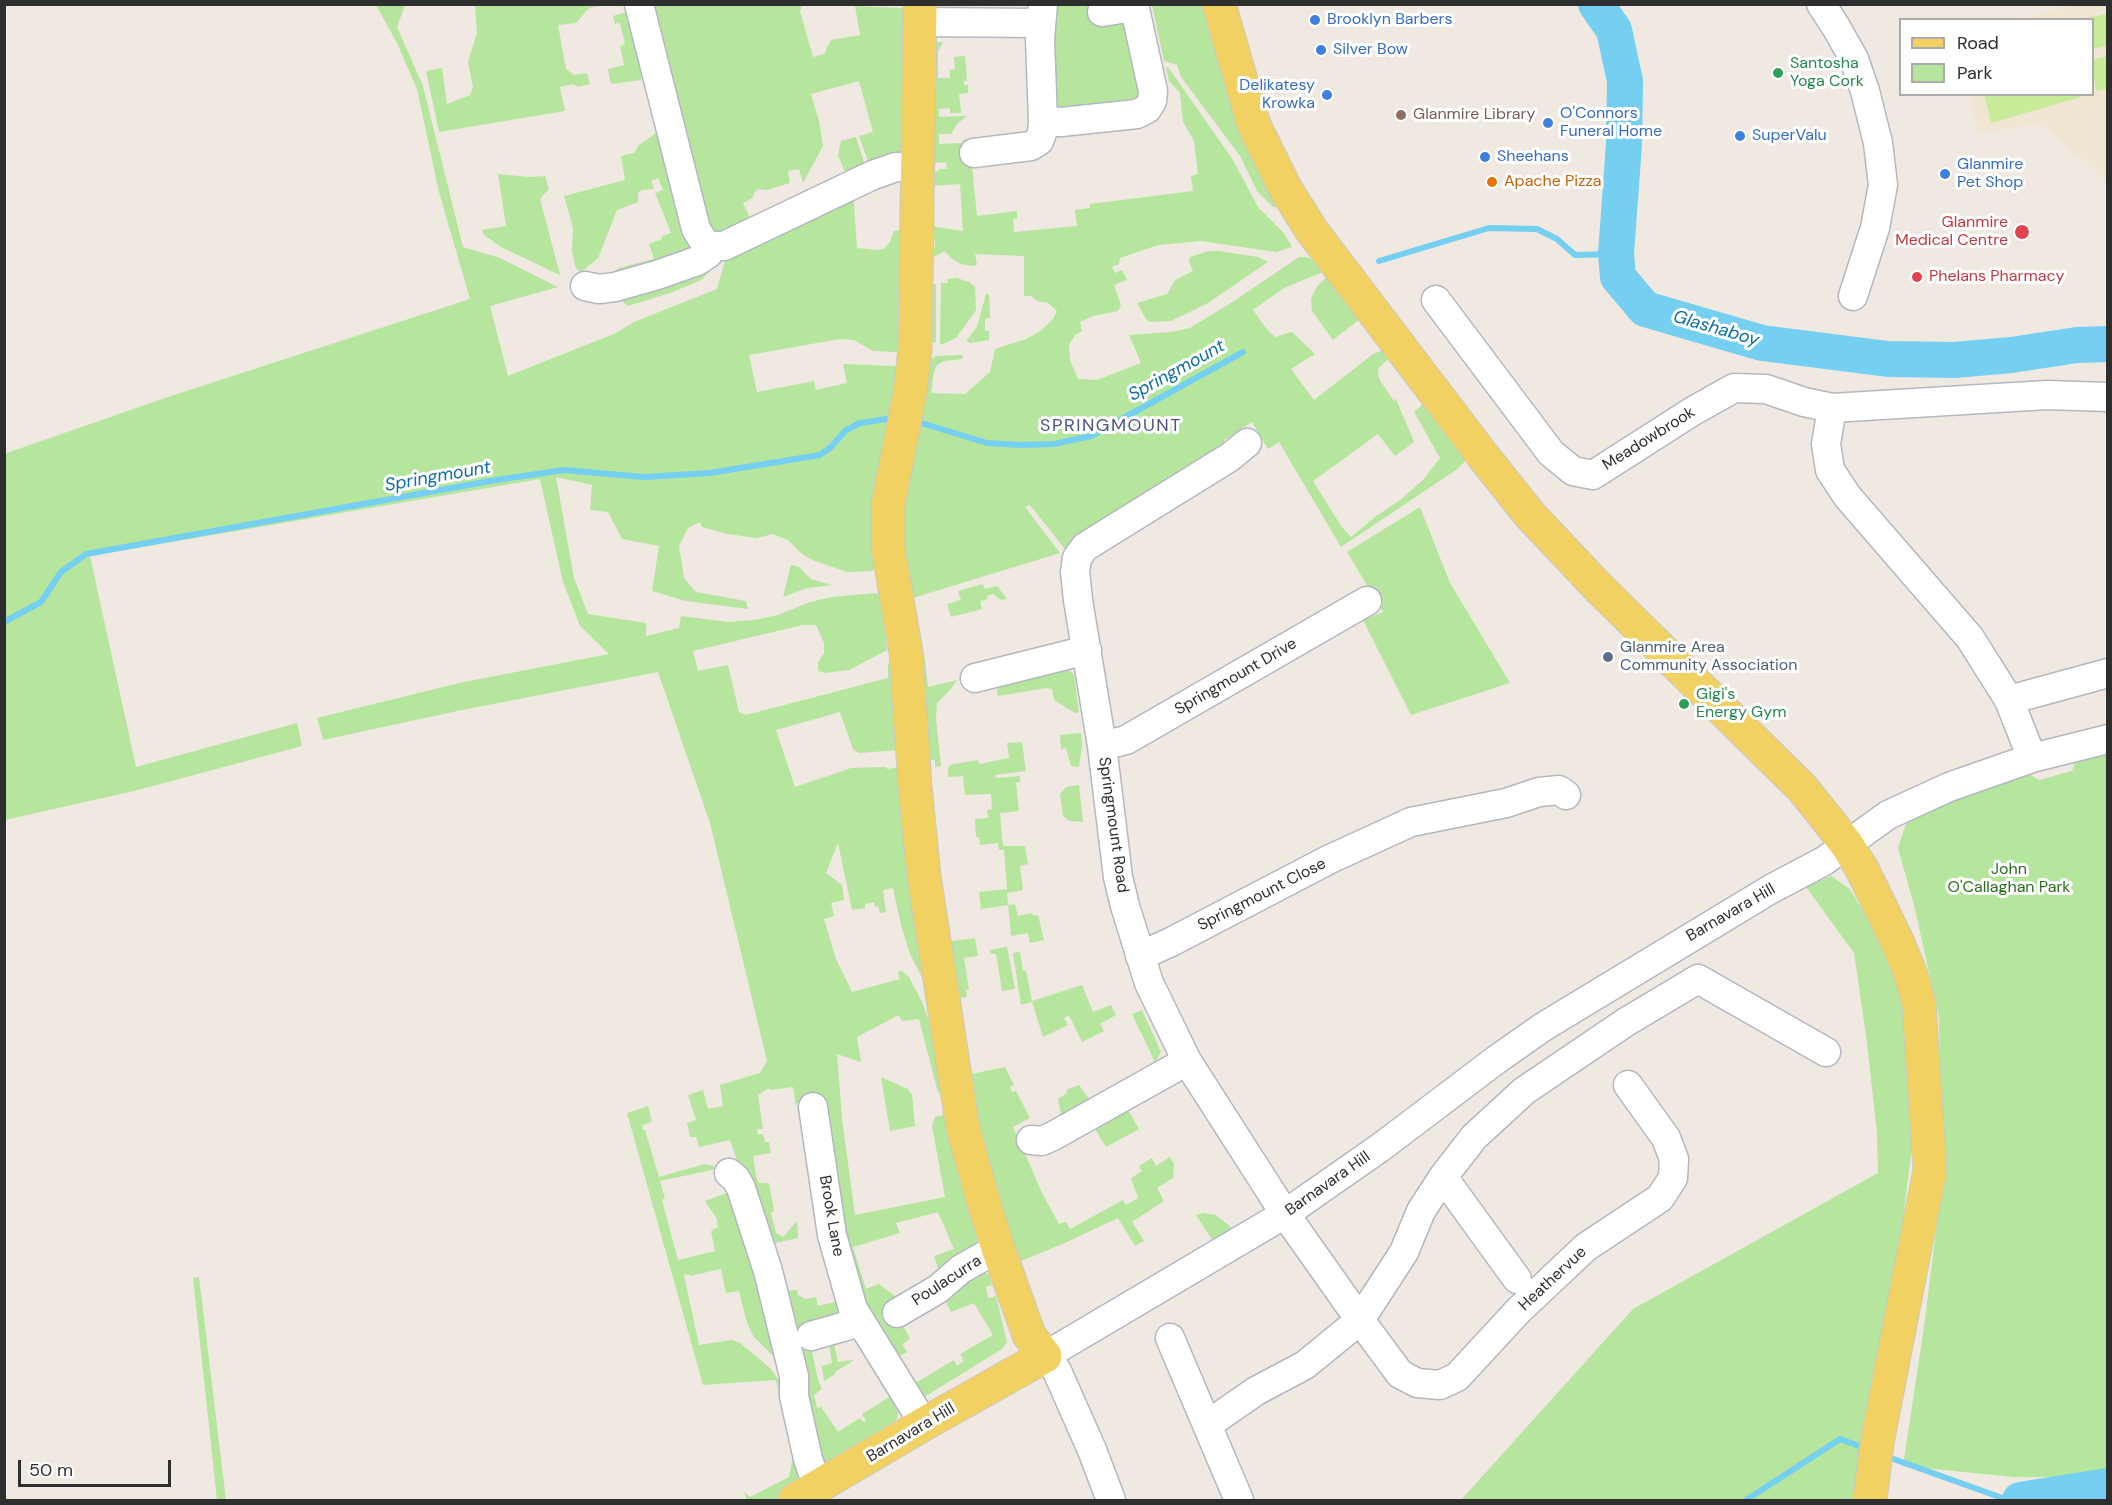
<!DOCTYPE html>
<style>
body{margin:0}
#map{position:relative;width:2112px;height:1505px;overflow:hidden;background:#efe9e1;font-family:"DM Sans",sans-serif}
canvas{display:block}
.frame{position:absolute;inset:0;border:6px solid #2e2e2e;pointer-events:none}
.legend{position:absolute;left:1899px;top:18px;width:195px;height:78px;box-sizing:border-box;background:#fff;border:2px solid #ababab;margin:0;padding:8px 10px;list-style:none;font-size:18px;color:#2e2e2e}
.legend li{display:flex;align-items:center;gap:12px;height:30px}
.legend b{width:30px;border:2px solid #ababab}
.scale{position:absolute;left:18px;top:1460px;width:153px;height:27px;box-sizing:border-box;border:3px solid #2e2e2e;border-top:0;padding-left:8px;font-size:18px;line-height:21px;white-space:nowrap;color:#2e2e2e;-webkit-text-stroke:4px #fff;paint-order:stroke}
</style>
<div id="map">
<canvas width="2112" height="1505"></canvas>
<div class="frame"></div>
<ul class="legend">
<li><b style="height:8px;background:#f2d163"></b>Road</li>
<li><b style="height:16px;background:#b6e59e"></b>Park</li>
</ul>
<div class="scale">50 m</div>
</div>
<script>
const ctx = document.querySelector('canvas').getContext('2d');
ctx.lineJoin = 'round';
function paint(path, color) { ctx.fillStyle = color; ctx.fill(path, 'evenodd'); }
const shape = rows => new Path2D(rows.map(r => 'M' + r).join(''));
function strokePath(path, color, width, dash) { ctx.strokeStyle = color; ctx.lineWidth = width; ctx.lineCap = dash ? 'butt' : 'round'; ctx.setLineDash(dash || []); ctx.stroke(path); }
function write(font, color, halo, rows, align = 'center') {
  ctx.font = font + ' "DM Sans",sans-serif'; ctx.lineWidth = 6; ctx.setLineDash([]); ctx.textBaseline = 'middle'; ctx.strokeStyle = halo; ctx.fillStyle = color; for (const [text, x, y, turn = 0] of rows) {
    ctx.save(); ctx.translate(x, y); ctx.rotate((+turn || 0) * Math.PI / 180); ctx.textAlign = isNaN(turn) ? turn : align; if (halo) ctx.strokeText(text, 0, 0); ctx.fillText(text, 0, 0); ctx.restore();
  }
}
paint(shape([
 [2072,5,2107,5,2107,181,2041,124,1978,133,1970,95,2092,94,2092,20,2021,19]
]), '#f0e6d1');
paint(shape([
 [376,5,405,5,397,27,423,86,463,247,500,258,558,287,490,306,508,376,616,333,634,322,717,289,726,257,735,247,853,190,857,248,879,250,885,248,890,242,894,231,902,230,903,180,906,180,904,350,894,352,873,351,854,340,840,339,749,355,757,392,814,381,816,390,847,383,843,364,894,366,900,370,898,397,881,471,875,569,871,571,847,572,815,561,803,555,788,540,773,534,757,538,727,534,702,527,700,522,688,528,679,546,684,578,696,592,746,601,748,609,686,601,652,591,659,546,622,539,608,512,590,510,592,485,556,477,574,578,588,614,646,623,646,636,679,628,681,616,729,622,754,620,778,615,810,602,832,597,876,593,881,596,887,650,849,670,825,673,818,671,818,662,824,653,824,643,816,625,803,625,693,651,698,671,728,665,739,712,746,715,888,678,888,664,894,664,900,750,859,753,853,749,840,712,776,730,795,787,851,768,886,767,887,769,901,767,923,933,933,999,910,954,901,925,893,888,883,890,886,912,880,913,878,906,875,907,874,902,865,904,865,908,852,910,838,843,826,873,842,885,844,900,831,903,834,916,824,919,836,959,852,992,900,979,898,972,902,971,909,977,923,1004,935,1039,942,1085,941,1090,938,1093,919,1019,902,1021,899,1015,857,1037,861,1062,837,1054,842,1119,855,1215,945,1197,932,1126,935,1117,943,1115,948,1120,977,1235,977,1242,940,1274,934,1256,954,1249,938,1212,896,1223,900,1233,853,1247,866,1289,879,1284,900,1300,884,1311,894,1328,902,1324,910,1339,902,1344,907,1352,897,1358,883,1334,880,1335,867,1316,859,1302,841,1233,821,1100,798,1103,796,1106,793,1087,770,1090,769,1088,758,1095,763,1129,757,1129,758,1134,763,1134,765,1142,769,1142,771,1153,753,1156,756,1176,759,1183,769,1183,774,1211,771,1213,776,1233,783,1237,797,1221,798,1238,775,1243,787,1291,797,1290,798,1295,806,1299,816,1297,818,1306,835,1302,839,1318,803,1328,806,1344,810,1343,818,1380,822,1389,814,1395,817,1408,821,1407,838,1432,860,1418,863,1422,866,1421,862,1414,891,1396,898,1413,897,1419,889,1427,826,1464,820,1462,814,1455,801,1400,799,1374,777,1285,763,1235,730,1140,699,1147,696,1137,690,1137,687,1123,696,1120,688,1095,703,1090,708,1109,723,1106,720,1085,760,1073,767,1061,710,823,658,672,462,710,323,740,317,718,459,683,609,654,580,626,563,582,540,479,90,556,136,767,297,723,302,746,138,790,5,820,4,454,168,397,470,299,439,192,417,89,397,43],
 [475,5,604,5,589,8,576,23,558,25,566,69,574,75,587,73,590,84,578,87,573,84,560,87,565,111,439,132,426,71,442,68,447,104,470,95,473,87,468,62,477,33],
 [647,5,802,5,800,11,813,57,824,54,831,40,860,35,855,6,904,8,903,153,899,153,870,167,859,136,873,132,859,81,811,94,819,121,823,146,803,183,799,169,788,171,790,183,767,190,758,189,754,193,753,198,743,203,749,216,747,225,724,236,709,233],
 [1053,5,1096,5,1125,20,1143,87,1139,100,1059,108,1054,104],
 [1152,5,1208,5,1280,207,1273,207,1257,191,1240,156,1181,77,1177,65,1164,61],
 [627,12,649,66,641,80,611,84,608,69,624,65,620,46,625,44,620,23,615,24,613,16],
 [938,42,943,42,938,52,938,78,950,78,950,70,955,69,954,57,965,56,967,81,964,81,964,85,968,85,968,93,959,94,961,113,950,113,950,108,939,109,939,117,967,116,957,124,951,134,939,134,939,144,963,143,963,140,968,140,970,166,972,166,977,216,1017,211,1017,218,1013,219,1014,232,1077,226,1075,210,1090,208,1090,204,1193,191,1191,176,1198,174,1194,141,1183,122,1180,93,1169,81,1166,68,1168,67,1233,160,1258,207,1284,233,1292,247,1276,252,1201,241,1158,245,1120,258,1119,264,1112,267,1115,273,1122,270,1127,280,1114,285,1121,305,1118,311,1093,316,1080,322,1082,331,1075,335,1069,345,1070,360,1078,379,1097,380,1141,363,1129,335,1171,332,1190,328,1234,301,1299,257,1306,257,1316,261,1323,272,1284,288,1253,310,1266,328,1275,337,1292,332,1315,354,1291,369,1314,400,1373,354,1383,350,1389,358,1378,369,1379,379,1394,401,1396,399,1414,442,1395,456,1378,434,1313,481,1341,526,1351,537,1375,517,1400,500,1423,480,1440,458,1414,412,1424,403,1466,460,1456,470,1341,547,1279,442,1268,449,1252,422,1224,440,1224,449,1065,549,1030,505,1025,507,1060,553,913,598,925,660,928,687,957,680,950,690,937,703,936,719,941,766,935,767,935,760,928,760,897,526,929,360,936,356,963,355,962,359,944,361,937,365,934,372,931,393,965,394,990,372,995,349,1026,339,1040,331,1053,319,1057,311,1048,303,1037,301,1031,296,1024,296,1024,256,975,254,977,265,973,266,961,264,951,258,945,251,933,257,928,263,931,280,933,284,936,284,936,343,930,341,925,257,935,247,933,225,936,227,963,231,960,184,931,186,931,176,940,169,947,169,946,162,933,163,935,47],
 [656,133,663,139,689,240,690,254,610,274,619,268,654,259,649,244,662,239,662,236,671,233,655,193,663,190,658,178,651,181,654,189,642,190,638,193,638,202,617,210,598,258,580,273,575,266,572,250,573,228,564,196,625,180,621,156,634,153,639,145],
 [856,137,866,169,830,180,845,172,838,155,841,141],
 [498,174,528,177,545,176,549,189,540,199,560,275,501,247,484,235,482,230,506,226],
 [1209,251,1219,251,1258,257,1268,262,1208,303,1171,321,1150,322,1146,319,1137,303,1167,294,1175,280,1193,271,1189,261,1190,257],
 [713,260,711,270,701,280,673,292,628,306,623,302,616,291],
 [1327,277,1360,319,1333,340,1312,311,1311,299,1317,286],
 [957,278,969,282,975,287,976,310,956,338,940,345,941,283,948,283,947,279],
 [986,294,989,294,990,318,985,318,985,331,989,331,989,340,970,343,966,341,977,327],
 [1420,507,1450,583,1510,683,1411,715,1363,620,1383,612,1347,552],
 [791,565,799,567,811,579,832,585,807,588,783,597],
 [983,584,985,589,997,586,1007,599,1001,600,993,594,987,596,988,599,980,601,982,609,951,617,947,604,961,600,958,591],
 [1068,669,1074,675,1079,712,1075,713,1054,700,1052,689,1046,688,998,696,997,691,999,685],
 [1081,733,1082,746,1079,767,1071,766,1066,748,1061,749,1060,735],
 [1022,742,1026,771,995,775,996,778,1020,776,1020,782,1016,783,1019,811,1000,813,1003,846,1025,846,1028,864,1020,866,1023,890,1007,893,1008,905,1015,904,1018,916,1032,913,1033,916,1038,915,1044,940,1030,943,1028,933,1011,936,1008,905,981,909,979,892,1007,889,1004,850,999,850,998,843,980,845,979,837,976,837,975,819,988,818,987,810,992,809,991,794,965,795,963,776,948,777,948,771,949,765,978,760,979,764,1009,758,1007,743],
 [2107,747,2107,1478,2014,1477,1903,1466,1925,1320,1942,1180,1939,1018,1915,909,1898,848,1908,817,2020,769,2039,780,2072,771,2080,749],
 [1079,785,1083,822,1069,821,1063,816,1060,794,1066,787],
 [1831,876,1850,889,1896,967,1915,1062,1911,1155,1868,1500,1461,1500,1633,1309,1878,1173,1877,1133,1867,1043,1854,953,1806,887],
 [975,938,978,956,964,958,969,989,966,990,967,997,953,999,946,942],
 [1007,947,1015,989,1002,991,996,954,991,954,990,950],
 [1020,952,1023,971,1026,971,1032,1001,1082,985,1093,1012,1111,1005,1116,1015,1100,1024,1104,1031,1082,1042,1069,1015,1064,1018,1068,1025,1043,1037,1032,1002,1021,1005,1013,953],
 [1142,1010,1161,1052,1155,1062,1132,1014],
 [1005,1067,1014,1085,1010,1087,1012,1092,1016,1091,1030,1118,1013,1127,1043,1195,1059,1224,1066,1222,1070,1229,1123,1200,1126,1205,1138,1198,1131,1178,1142,1171,1139,1166,1152,1158,1156,1166,1170,1157,1174,1164,1173,1178,1157,1188,1164,1201,1132,1222,1144,1241,1135,1246,1118,1218,1067,1242,1014,1264,966,1075],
 [881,1077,908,1089,912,1095,915,1126,890,1131],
 [1079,1085,1089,1099,1061,1115,1058,1099,1067,1093,1066,1090],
 [648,1106,652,1122,642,1125,643,1130,645,1130,659,1177,705,1164,714,1166,716,1169,660,1181,665,1198,662,1200,678,1260,715,1251,711,1231,718,1227,717,1219,705,1201,732,1191,786,1369,754,1337,747,1323,739,1291,726,1293,721,1269,690,1276,689,1274,684,1275,699,1345,732,1340,740,1343,770,1368,778,1379,797,1452,801,1475,799,1483,790,1493,774,1500,747,1500,744,1492,750,1497,789,1477,794,1452,776,1380,703,1385,627,1113],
 [1128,1110,1139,1129,1106,1147,1095,1129],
 [1203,1213,1216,1215,1232,1228,1213,1241,1196,1215],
 [983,1272,989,1275,992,1285,986,1287,988,1298,996,1296,1007,1342,1002,1349,921,1399,912,1385,954,1360,957,1366,964,1361,960,1354,993,1335,974,1303,951,1312,944,1298],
 [199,1277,226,1500,217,1500,193,1278],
 [834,1344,838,1362,852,1360,853,1361,835,1372,835,1374,824,1381,822,1366,832,1363,829,1345]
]), '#b6e59e');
paint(shape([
 [2107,14,2107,46,2093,49,2092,20,2081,19],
 [2107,56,2107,89,2096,91,2093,73,2093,60],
 [2080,94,2081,97,1991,123,1984,95]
]), '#c9ec9a');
strokePath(shape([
 [1379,261,1489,228,1537,229,1557,239,1575,255,1616,254],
 [918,422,987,443,1021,445,1054,444,1091,436,1243,352],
 [4,622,41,602,61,572,86,554,496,480,564,470,644,477,710,473,820,455,831,447,845,431,860,423,893,418],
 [1885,1456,2008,1500],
 [1746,1500,1840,1439,1867,1449]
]), '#75cff0', 6);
strokePath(shape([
 [1596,4,1614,30,1625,81,1624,144,1616,254,1618,277,1645,309,1762,343,1888,359,1955,360,2011,355,2077,345,2108,344],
 [2020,1500,2108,1486]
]), '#75cff0', 36);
const minor = shape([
 [639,4,696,229,704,242,711,246,724,246,873,175,896,167,916,167],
 [1043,4,1040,39,1043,121,1061,122,1137,114,1147,109,1152,101,1153,91,1134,4],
 [1821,4,1836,27,1854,59,1865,91,1878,143,1883,185,1875,228,1853,296],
 [1102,12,1134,7],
 [920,22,1040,23],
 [974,153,1031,146,1039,141,1042,133,1043,121],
 [585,286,599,289,615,287,657,275,697,261,709,253,711,246],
 [1436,300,1551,453,1573,471,1593,475,1693,411,1734,388,1766,389,1804,402,1832,408,2047,395,2108,397],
 [1832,408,1826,444,1830,470,1847,496,1970,638,2009,700,2032,758],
 [1247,443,1230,457,1085,547,1077,558,1075,572,1078,600,1102,746,1118,877,1125,906,1149,983,1187,1061,1285,1214,1360,1320,1400,1374,1417,1383,1440,1385,1457,1377,1519,1310,1586,1247,1660,1198,1673,1178,1674,1159,1666,1138,1628,1085],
 [975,678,1087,650],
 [2009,700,2108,673],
 [1102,746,1126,740,1367,601],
 [1140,956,1171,942,1330,859,1411,822,1506,803,1539,792,1559,790,1566,795],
 [813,1107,832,1235,853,1309,924,1424],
 [1031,1140,1042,1141,1053,1136,1187,1061],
 [729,1173,736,1179,741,1188,768,1271,794,1376,794,1396,808,1459,818,1488],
 [1443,1177,1517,1279],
 [897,1313,938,1289,961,1269,984,1256,999,1251],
 [811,1336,860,1322],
 [1170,1338,1239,1500],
 [1207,1425,1256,1391,1305,1365,1360,1320,1404,1252,1421,1211,1443,1177,1474,1137,1524,1091,1626,1022,1698,979,1826,1052],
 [1111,1500,1092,1450,1057,1371,1045,1356,1285,1214,1381,1147,1496,1060,1543,1027,1771,889,1824,861,1888,815,1949,787,2032,758,2108,739]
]);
const major = shape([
 [1219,4,1254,125,1285,188,1312,231,1483,456,1530,515,1597,586,1802,788,1827,819,1847,845,1862,869,1897,941,1910,972,1919,1004,1930,1170,1877,1443,1870,1500],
 [795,1500,924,1424,1045,1356,1029,1335,999,1251,985,1207,963,1128,924,876,915,786,906,652,888,548,888,505,910,393,915,349,920,4]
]);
strokePath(minor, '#b4b7c1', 31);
strokePath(major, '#c9c9c9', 35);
strokePath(minor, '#fff', 28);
strokePath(major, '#f2d163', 33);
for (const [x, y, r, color] of [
 [1315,20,6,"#3f7fe0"],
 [1321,50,6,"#3f7fe0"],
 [1778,73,6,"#2e9e5b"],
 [1327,95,6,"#3f7fe0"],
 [1401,115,6,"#8d6e63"],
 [1548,123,6,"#3f7fe0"],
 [1740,136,6,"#3f7fe0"],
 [1485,157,6,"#3f7fe0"],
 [1945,174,6,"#3f7fe0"],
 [1492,182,6,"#e8710a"],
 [2022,232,8,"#e0444e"],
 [1917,277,6,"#e0444e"],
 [1608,657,6,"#5c6f8a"],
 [1684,704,6,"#2e9e5b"]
]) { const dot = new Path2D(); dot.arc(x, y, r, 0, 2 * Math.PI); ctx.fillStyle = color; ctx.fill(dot); strokePath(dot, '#fff', 2); }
write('16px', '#366cbe', '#fff', [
 ["Brooklyn Barbers",1327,20],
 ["Silver Bow",1333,50],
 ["Delikatesy",1315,86,"right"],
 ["Krowka",1315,104,"right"],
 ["O'Connors",1560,114],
 ["Funeral Home",1560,132],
 ["SuperValu",1752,136],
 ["Sheehans",1497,157],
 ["Glanmire",1957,165],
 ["Pet Shop",1957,183]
], 'left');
write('16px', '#27864d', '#fff', [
 ["Santosha",1790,64],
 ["Yoga Cork",1790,82],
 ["Gigi's",1696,695],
 ["Energy Gym",1696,713]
], 'left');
write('16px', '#785e54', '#fff', [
 ["Glanmire Library",1413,115]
], 'left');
write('16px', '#c56008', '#fff', [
 ["Apache Pizza",1504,182]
], 'left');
write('16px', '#be3a42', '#fff', [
 ["Glanmire",2008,223],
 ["Medical Centre",2008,241],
 ["Phelans Pharmacy",1929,277,"left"]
], 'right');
write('16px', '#2e2e2e', '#fff', [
 ["Meadowbrook",1649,439,-32],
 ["Springmount Drive",1236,677,-30],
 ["Springmount Road",1113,825,82],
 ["Springmount Close",1262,895,-27],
 ["Barnavara Hill",1731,913,-30],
 ["Barnavara Hill",1328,1184,-35],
 ["Brook Lane",831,1216,80],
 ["Heathervue",1553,1279,-43],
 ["Poulacurra",947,1281,-33],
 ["Barnavara Hill",911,1433,-31]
]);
write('16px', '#4e5e75', '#fff', [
 ["Glanmire Area",1620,648],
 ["Community Association",1620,666]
], 'left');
write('16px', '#2c6e1b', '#fff', [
 ["John",2009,870],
 ["O'Callaghan Park",2009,888]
]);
write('italic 18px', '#0d6fa3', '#fff', [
 ["Glashaboy",1716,329,16],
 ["Springmount",1177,371,-29],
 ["Springmount",438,477,-10]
]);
ctx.letterSpacing = '1.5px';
write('18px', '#4d5680', '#fff', [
 ["SPRINGMOUNT",1111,426]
]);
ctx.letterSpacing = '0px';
</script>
